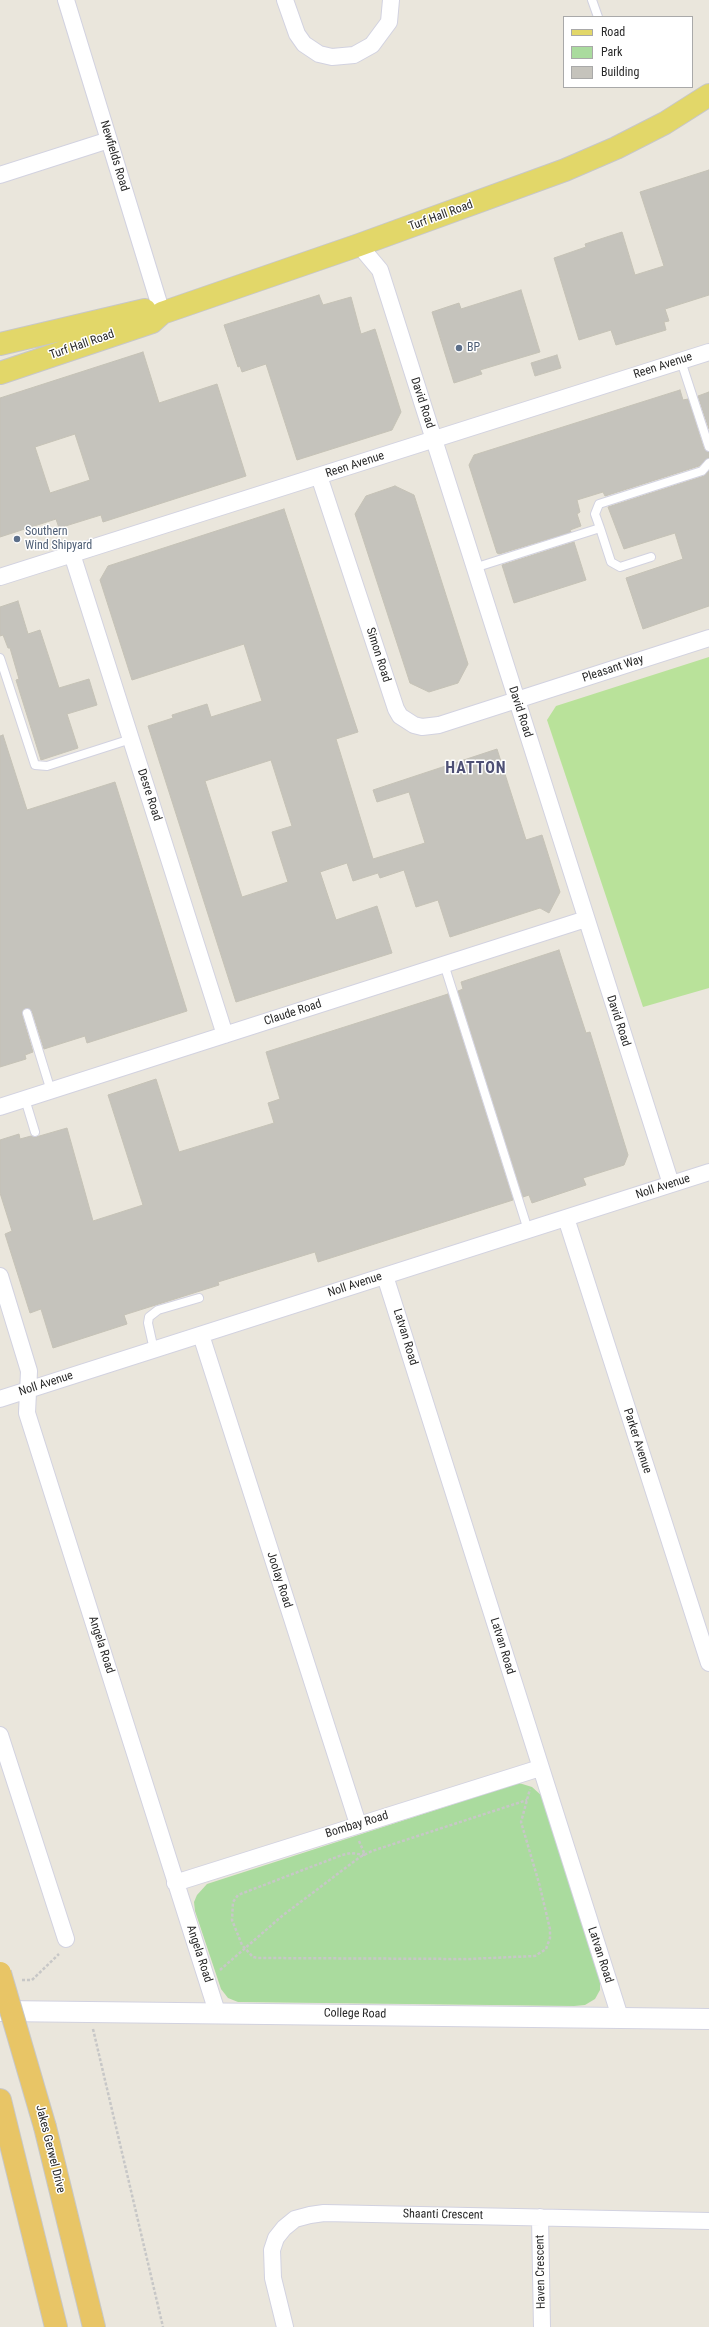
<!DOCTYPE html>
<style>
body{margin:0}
#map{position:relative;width:709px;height:2327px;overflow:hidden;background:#eae6dc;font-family:"Roboto Condensed",sans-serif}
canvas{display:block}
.legend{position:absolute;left:563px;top:16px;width:130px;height:72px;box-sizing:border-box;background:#fff;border:1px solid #a9a9a9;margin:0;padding:5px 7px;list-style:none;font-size:12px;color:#292929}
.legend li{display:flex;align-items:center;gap:8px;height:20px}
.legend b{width:20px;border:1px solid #a9a9a9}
</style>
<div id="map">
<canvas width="709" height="2327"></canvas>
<ul class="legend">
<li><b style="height:5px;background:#e2d769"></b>Road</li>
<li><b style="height:11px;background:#aadb9e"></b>Park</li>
<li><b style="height:11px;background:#c5c3bc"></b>Building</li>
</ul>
</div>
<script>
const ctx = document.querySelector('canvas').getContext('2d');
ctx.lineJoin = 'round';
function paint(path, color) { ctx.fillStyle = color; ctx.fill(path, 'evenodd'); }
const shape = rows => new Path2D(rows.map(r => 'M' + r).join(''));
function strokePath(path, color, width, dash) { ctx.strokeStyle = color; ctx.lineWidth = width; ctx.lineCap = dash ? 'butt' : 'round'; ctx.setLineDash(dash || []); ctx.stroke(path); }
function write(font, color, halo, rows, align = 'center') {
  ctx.font = font + ' "Roboto Condensed",sans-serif'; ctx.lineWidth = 3; ctx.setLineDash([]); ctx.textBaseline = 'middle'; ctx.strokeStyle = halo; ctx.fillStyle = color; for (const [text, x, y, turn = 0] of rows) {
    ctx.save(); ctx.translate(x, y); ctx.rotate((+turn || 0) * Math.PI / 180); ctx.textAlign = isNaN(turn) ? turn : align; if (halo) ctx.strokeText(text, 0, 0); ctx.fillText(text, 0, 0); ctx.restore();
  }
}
paint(shape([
 [519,1783,532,1787,542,1796,600,1980,600,1990,595,1999,585,2005,574,2006,238,2002,228,1998,221,1989,195,1911,194,1902,197,1895,207,1884]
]), '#aadb9e');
paint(shape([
 [709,657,709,988,643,1007,547,720,556,706]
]), '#b9e29a');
const building = shape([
 [709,170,709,295,665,309,669,321,664,322,666,330,616,345,611,330,579,340,554,258,586,247,585,244,622,232,635,275,664,266,640,192,709,170],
 [521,290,540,352,480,370,482,374,454,383,432,312,459,303,461,309,521,290],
 [319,295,323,305,351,297,361,334,375,329,401,412,392,430,297,460,266,364,242,372,240,366,238,367,224,325,319,295],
 [143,352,159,403,217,384,246,476,103,522,101,515,59,528,56,519,0,537,0,398,143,352],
 [75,434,90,480,50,493,35,447,75,434],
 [557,355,561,368,535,376,531,363,557,355],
 [680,390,683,400,688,399,704,449,709,452,709,458,699,466,605,496,603,492,577,500,580,512,577,514,581,526,570,530,571,532,499,554,497,553,469,465,474,455,680,390],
 [709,392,709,429,698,396,709,392],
 [709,471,709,606,643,629,626,578,683,559,675,533,624,549,608,507,704,476,709,471],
 [395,486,414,495,468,664,458,683,429,692,410,683,355,514,366,496,395,486],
 [284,509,358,732,336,739,373,859,425,843,409,792,377,802,373,790,497,749,526,840,542,835,560,892,549,913,540,908,450,937,438,900,416,907,404,870,380,878,378,873,353,881,347,863,320,872,336,920,377,906,392,953,236,1002,148,726,173,718,172,715,207,704,211,717,262,701,244,644,132,680,100,580,108,566,284,509],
 [271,760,292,826,272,832,288,882,242,897,205,781,271,760],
 [574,542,586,580,514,603,502,565,574,542],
 [18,601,28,634,40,630,59,688,89,679,97,705,67,714,78,748,41,760,16,680,19,679,10,648,8,648,3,635,0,636,0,607,18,601],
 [3,735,27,810,115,782,187,1011,87,1043,85,1036,44,1049,32,1011,26,1008,23,1010,22,1015,33,1052,25,1055,26,1059,0,1067,0,736,3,735],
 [559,950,586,1033,590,1032,628,1155,624,1165,583,1178,586,1185,532,1203,529,1195,523,1197,458,991,463,989,461,982,559,950],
 [448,994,513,1200,318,1262,315,1252,218,1282,219,1285,124,1315,127,1324,53,1348,41,1309,30,1313,5,1234,12,1231,0,1193,0,1140,19,1134,20,1139,31,1136,36,1137,67,1128,93,1221,143,1205,108,1095,156,1079,179,1152,274,1123,268,1103,280,1099,266,1052,448,994]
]);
paint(building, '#c5c3bc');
strokePath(building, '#c5c2b6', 1);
const service = shape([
 [592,0,598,17],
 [681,361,709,447],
 [600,528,595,514,599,504,702,471,709,463],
 [474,568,600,528,611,562,620,567,651,557],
 [0,658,35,765,47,766,131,739],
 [444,964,528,1230],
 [27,1013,51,1091],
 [25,1099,35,1132],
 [154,1350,148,1323,149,1317,158,1310,199,1298]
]);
const minor = shape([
 [66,0,162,313],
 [285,0,297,34,304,44,319,54,332,57,354,55,372,45,389,22,391,0],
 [0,175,109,140],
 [359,245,380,270,671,1184],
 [319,476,396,709,400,716,414,725,422,727,439,725,709,638],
 [72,554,225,1035],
 [0,577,709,352],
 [0,1107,586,919],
 [566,1218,709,1663],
 [0,1276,29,1371,27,1413,217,2012],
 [385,1276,620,2017],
 [201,1335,358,1824],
 [0,1399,709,1172],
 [0,1735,66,1939],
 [175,1883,540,1768],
 [540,2217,542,2327],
 [285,2327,273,2278,272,2250,276,2238,284,2228,295,2219,310,2215,324,2213,709,2221]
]);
const tertiary = shape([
 [0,2011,709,2019]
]);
const primary = shape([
 [0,344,145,310],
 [0,373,152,322,162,313,359,245,565,170,616,148,665,123,709,95]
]);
const trunk = shape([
 [0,2100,56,2327],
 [45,2127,94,2327]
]);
strokePath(service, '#d2d2e0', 10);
strokePath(minor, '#d2d2e0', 18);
strokePath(tertiary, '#d2d2e0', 22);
strokePath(primary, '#c7c7c7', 24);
strokePath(trunk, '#c7c7c7', 24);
strokePath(shape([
 [359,1841,365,1855],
 [365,1855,351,1853,342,1855,238,1895,233,1902,232,1920,242,1945,253,1957,258,1958,469,1959,535,1956,546,1949,550,1938,550,1929,539,1883,521,1822,530,1789],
 [220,1970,282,1916,360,1857,372,1851,527,1800],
 [22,1980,32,1980,59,1954],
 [93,2029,163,2327]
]), '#c7c7c7', 2.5, [3, 2]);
strokePath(service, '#fff', 8);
strokePath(minor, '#fff', 16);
strokePath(tertiary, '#fff', 20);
strokePath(primary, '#e2d769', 22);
strokePath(trunk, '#e8c566', 22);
const trunkBridge = shape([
 [0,1973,45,2127]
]);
strokePath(trunkBridge, '#c7c7c7', 24, []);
strokePath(trunkBridge, '#e8c566', 22);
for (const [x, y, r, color] of [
 [459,348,4,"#5c6f8a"],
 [17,539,4,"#5c6f8a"]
]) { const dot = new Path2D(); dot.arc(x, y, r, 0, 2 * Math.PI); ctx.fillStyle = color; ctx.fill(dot); strokePath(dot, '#fff', 1.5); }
write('12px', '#292929', '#fff', [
 ["Newfields Road",114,156,73],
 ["Turf Hall Road",441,216,-20],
 ["Turf Hall Road",82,345,-19],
 ["Reen Avenue",663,366,-18],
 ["David Road",422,403,72],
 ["Reen Avenue",355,465,-18],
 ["Simon Road",378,655,72],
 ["Pleasant Way",613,669,-18],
 ["David Road",520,712,72],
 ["Desre Road",149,795,72],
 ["Claude Road",293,1013,-18],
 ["David Road",618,1021,72],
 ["Noll Avenue",663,1187,-18],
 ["Noll Avenue",355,1285,-18],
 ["Latvan Road",405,1337,73],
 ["Noll Avenue",46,1384,-18],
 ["Parker Avenue",637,1441,72],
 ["Joolay Road",279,1580,72],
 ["Angela Road",101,1645,72],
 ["Latvan Road",502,1646,73],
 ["Bombay Road",357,1825,-17],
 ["Angela Road",199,1954,72],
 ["Latvan Road",600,1955,72],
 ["College Road",355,2014,1],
 ["Jakes Gerwel Drive",50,2149,76],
 ["Shaanti Crescent",443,2215,1],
 ["Haven Crescent",541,2272,-91]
]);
write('12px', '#4e5e75', '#fff', [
 ["BP",467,348],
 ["Southern",25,532],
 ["Wind Shipyard",25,546]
], 'left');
ctx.letterSpacing = '1px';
write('bold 16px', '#4e5075', '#fff', [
 ["HATTON",476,769]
]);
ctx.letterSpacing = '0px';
</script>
